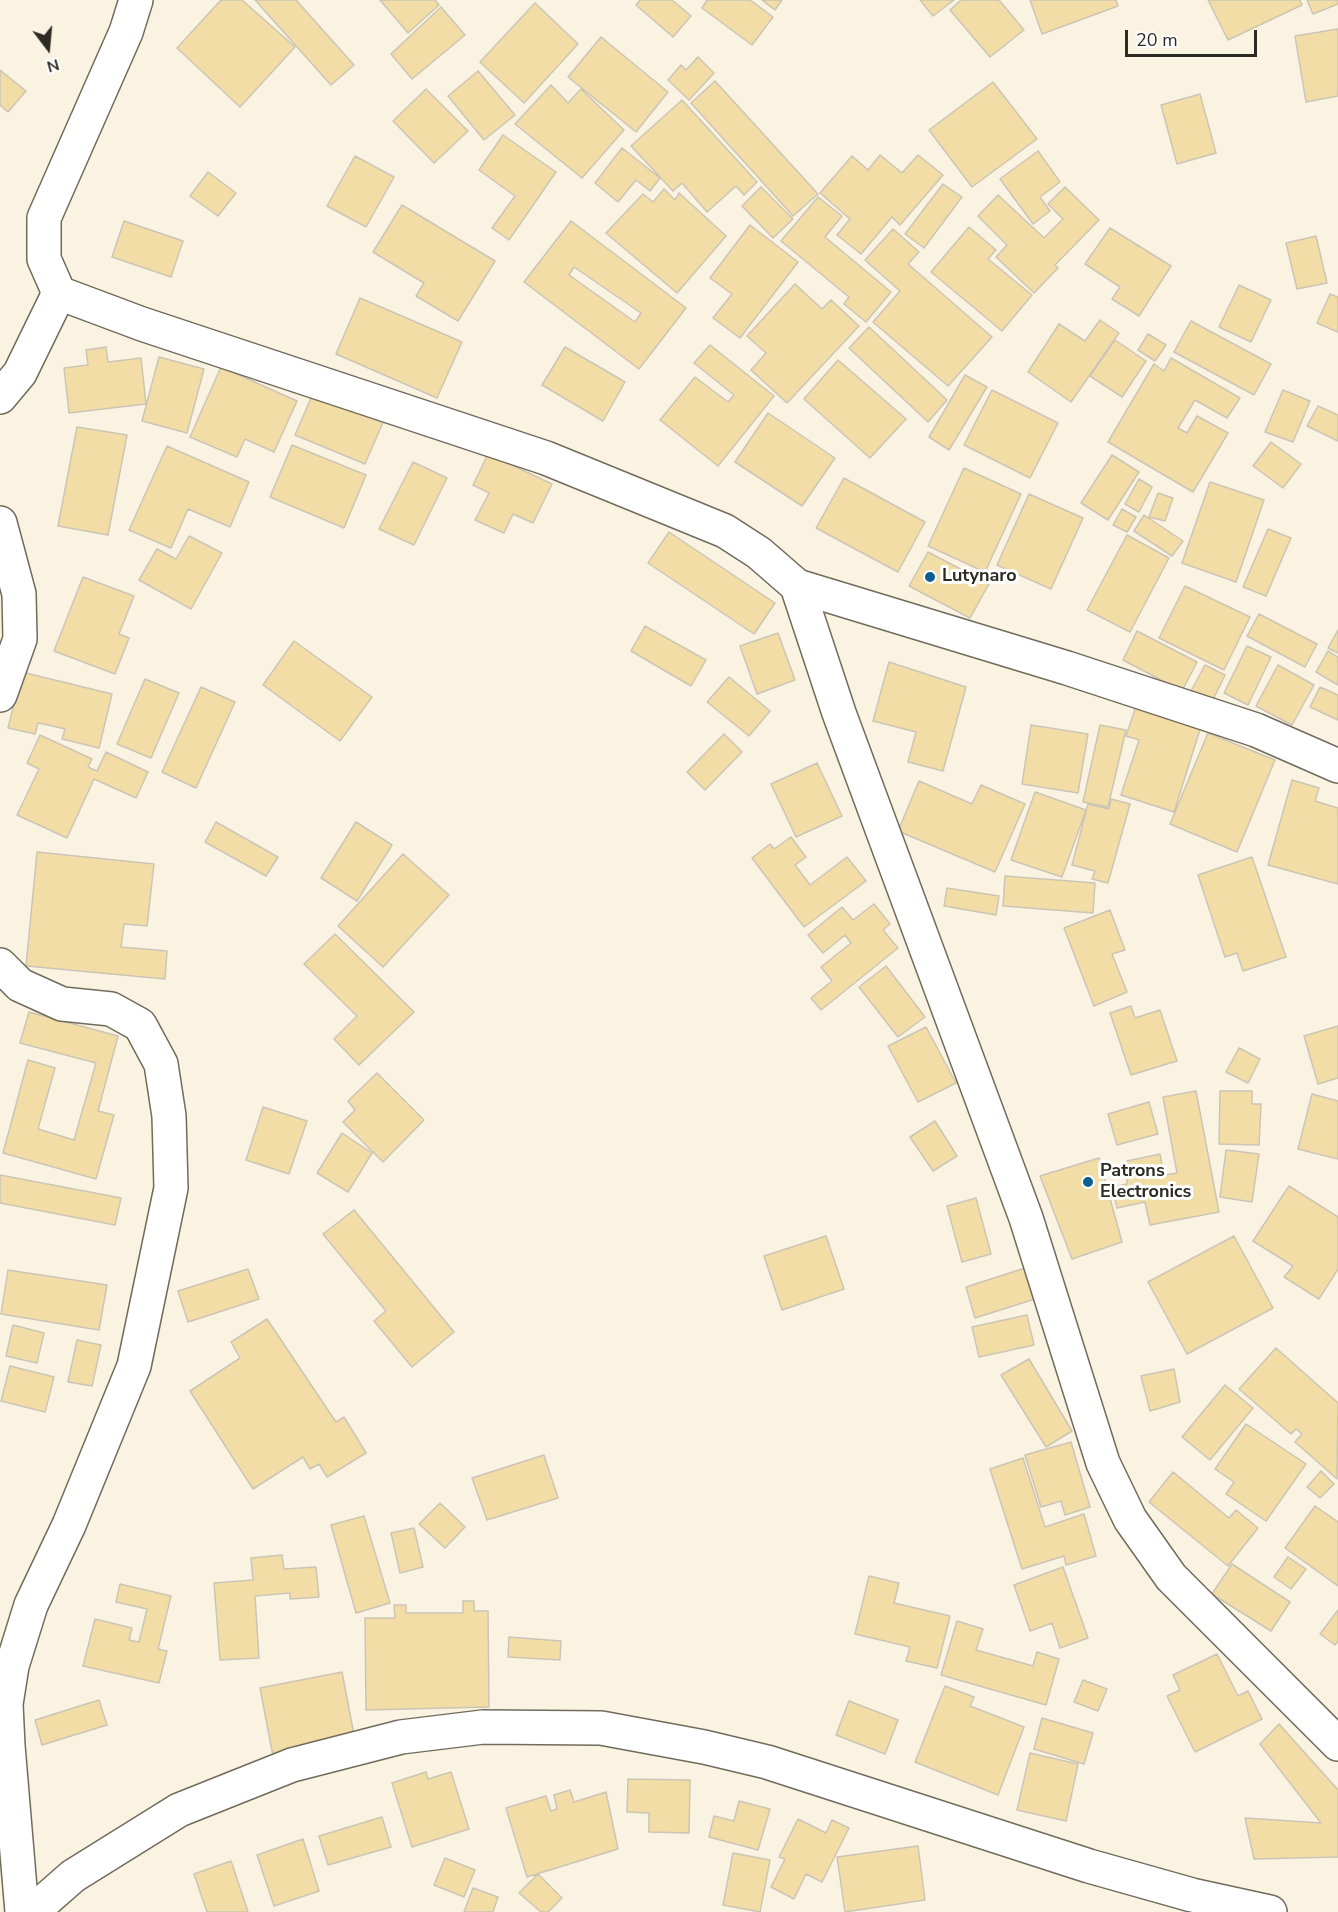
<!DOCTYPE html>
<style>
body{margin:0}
#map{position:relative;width:1338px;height:1912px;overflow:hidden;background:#faf3e2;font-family:"Nunito Sans",sans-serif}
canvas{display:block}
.north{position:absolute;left:18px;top:18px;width:60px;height:60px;-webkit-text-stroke:4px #fff;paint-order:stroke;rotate:164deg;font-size:16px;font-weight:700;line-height:24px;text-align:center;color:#2d2a24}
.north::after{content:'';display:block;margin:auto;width:21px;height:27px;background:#2d2a24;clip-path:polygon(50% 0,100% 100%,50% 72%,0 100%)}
.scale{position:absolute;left:1125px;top:30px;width:132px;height:27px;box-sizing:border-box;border:3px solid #2d2a24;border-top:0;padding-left:8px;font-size:18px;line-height:21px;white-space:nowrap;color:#2d2a24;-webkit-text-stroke:4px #fff;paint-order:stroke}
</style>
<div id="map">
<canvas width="1338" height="1912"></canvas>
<div class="north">N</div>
<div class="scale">20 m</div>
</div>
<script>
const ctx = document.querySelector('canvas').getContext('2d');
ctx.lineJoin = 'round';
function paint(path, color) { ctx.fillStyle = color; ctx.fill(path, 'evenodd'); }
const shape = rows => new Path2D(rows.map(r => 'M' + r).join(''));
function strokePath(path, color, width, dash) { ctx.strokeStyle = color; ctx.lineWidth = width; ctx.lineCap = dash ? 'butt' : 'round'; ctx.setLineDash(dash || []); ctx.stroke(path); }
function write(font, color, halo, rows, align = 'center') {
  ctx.font = font + ' "Nunito Sans",sans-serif'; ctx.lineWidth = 6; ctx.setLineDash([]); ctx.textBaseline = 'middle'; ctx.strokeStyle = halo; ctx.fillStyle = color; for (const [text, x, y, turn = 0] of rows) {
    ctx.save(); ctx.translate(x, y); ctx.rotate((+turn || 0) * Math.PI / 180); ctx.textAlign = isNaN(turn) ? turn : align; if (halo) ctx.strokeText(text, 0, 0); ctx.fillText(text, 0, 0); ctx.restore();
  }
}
const building = shape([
 [221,0,242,0,295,47,240,107,177,48,221,0],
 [255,0,296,0,354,65,331,85,255,0],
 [380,0,435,0,439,5,408,33,380,0],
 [640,0,672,0,691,16,673,37,636,5,640,0],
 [707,0,750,0,773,17,752,45,702,8,707,0],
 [762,0,782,0,775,10,762,0],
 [920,0,954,0,933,16,920,0],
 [961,0,999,0,1024,30,990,57,950,10,961,0],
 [1030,0,1116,0,1118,6,1042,34,1030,0],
 [1208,0,1300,0,1302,5,1228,40,1208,0],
 [1307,0,1338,0,1338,4,1313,14,1307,0],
 [535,3,578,44,524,103,480,62,535,3],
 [441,7,465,35,412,79,391,54,441,7],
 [1338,29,1338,96,1306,102,1295,36,1338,29],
 [601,37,668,92,636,132,568,77,601,37],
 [698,57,714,73,689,100,668,80,681,65,686,70,698,57],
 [0,70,26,91,8,112,0,105,0,70],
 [478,71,515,115,484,140,448,96,478,71],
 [715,81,818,194,793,216,691,103,715,81],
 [993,82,1037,139,972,187,929,130,993,82],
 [551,85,568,103,581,89,624,130,582,178,515,124,551,85],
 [426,89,468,131,434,163,393,121,426,89],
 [1200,94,1216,153,1177,164,1161,105,1200,94],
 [682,100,757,182,744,195,736,186,707,212,682,183,673,191,631,146,682,100],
 [503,135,556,172,509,240,492,228,515,196,479,170,503,135],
 [622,148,660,178,650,191,636,180,618,202,595,183,622,148],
 [1038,151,1060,182,1040,197,1050,211,1033,224,1000,179,1038,151],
 [880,155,902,173,918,155,943,175,900,225,892,217,861,254,837,235,850,219,820,193,852,156,868,170,880,155],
 [355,156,394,177,366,227,327,206,355,156],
 [208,172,236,193,218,216,190,196,208,172],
 [943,184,962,197,924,248,905,234,943,184],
 [761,187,793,219,773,238,742,206,761,187],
 [1065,187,1099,220,1055,265,1058,268,1034,293,996,257,1007,245,978,216,998,195,1044,238,1063,219,1048,204,1065,187],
 [664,189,675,200,679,193,726,236,677,293,606,233,643,194,653,202,664,189],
 [818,197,842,216,825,237,891,292,866,322,844,304,849,297,781,241,818,197],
 [402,205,495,261,458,321,416,296,424,283,373,252,402,205],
 [124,221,183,241,171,277,112,257,124,221],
 [571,221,686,308,639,369,524,282,571,221],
 [574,267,641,313,635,322,569,275,574,267],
 [750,225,798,262,740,338,713,318,732,294,710,278,750,225],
 [969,227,996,250,988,259,1032,295,1002,331,931,272,969,227],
 [1110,228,1171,266,1139,316,1112,299,1120,287,1085,264,1110,228],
 [893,229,919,252,908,264,992,337,948,386,873,322,900,291,865,260,893,229],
 [1316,236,1327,283,1297,289,1286,243,1316,236],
 [795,284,822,309,831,300,859,326,787,403,751,370,766,353,747,336,795,284],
 [1239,285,1271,300,1251,342,1219,327,1239,285],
 [1330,294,1338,297,1338,332,1317,323,1330,294],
 [360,298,462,342,437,398,336,354,360,298],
 [1100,320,1119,333,1071,402,1028,372,1059,324,1085,341,1100,320],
 [1191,321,1271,364,1254,395,1174,352,1191,321],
 [869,327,947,400,928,422,849,348,869,327],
 [1148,334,1166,345,1155,361,1138,350,1148,334],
 [1115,340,1146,361,1122,397,1090,376,1115,340],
 [710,345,774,396,718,466,660,420,695,377,728,402,734,395,694,363,710,345],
 [106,347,108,362,141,358,146,404,69,413,64,368,88,365,86,350,106,347],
 [565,347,625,382,603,421,542,385,565,347],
 [159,357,204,369,187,433,142,421,159,357],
 [1171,358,1240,398,1227,418,1195,400,1178,428,1187,433,1197,416,1228,433,1193,492,1108,442,1154,364,1164,371,1171,358],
 [838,360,906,419,870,458,804,399,838,360],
 [221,367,297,401,274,452,245,439,237,457,190,437,221,367],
 [965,375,987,387,949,450,929,437,965,375],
 [992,390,1058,423,1030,478,964,445,992,390],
 [1283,390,1310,401,1293,442,1265,432,1283,390],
 [314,391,384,420,365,464,295,435,314,391],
 [1318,406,1338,415,1338,441,1307,426,1318,406],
 [768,413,835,458,802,506,735,462,768,413],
 [77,427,127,435,108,535,58,526,77,427],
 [1271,442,1301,464,1283,488,1253,466,1271,442],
 [292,445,366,475,344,528,270,497,292,445],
 [167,446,249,482,230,527,188,509,171,548,129,530,167,446],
 [488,454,552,484,533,523,513,514,504,533,475,520,489,493,473,485,488,454],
 [1112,455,1139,472,1108,520,1081,503,1112,455],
 [413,462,447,478,414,545,379,529,413,462],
 [964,468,1021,494,985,572,928,546,964,468],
 [844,478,925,522,898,572,816,528,844,478],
 [1139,479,1152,487,1139,512,1125,504,1139,479],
 [1210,482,1264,500,1236,582,1182,563,1210,482],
 [1158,493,1173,498,1165,521,1149,517,1158,493],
 [1029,494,1083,518,1051,589,997,565,1029,494],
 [1122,509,1136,517,1127,532,1113,525,1122,509],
 [1144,515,1183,541,1172,556,1134,531,1144,515],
 [1268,529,1291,538,1266,596,1243,587,1268,529],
 [669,532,775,603,754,634,648,563,669,532],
 [1127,535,1169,558,1130,632,1087,610,1127,535],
 [189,536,222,553,191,609,139,580,157,549,176,559,189,536],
 [928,552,989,584,970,618,909,586,928,552],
 [83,577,134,596,119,634,129,638,115,674,54,651,83,577],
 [1185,586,1250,617,1224,670,1159,638,1185,586],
 [1259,614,1317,644,1305,667,1247,636,1259,614],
 [645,626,706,660,691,686,631,651,645,626],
 [1338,630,1338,653,1328,648,1338,630],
 [1137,631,1197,662,1182,691,1123,660,1137,631],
 [778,633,795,680,757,694,740,646,778,633],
 [294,641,372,697,340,741,263,685,294,641],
 [1247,646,1271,657,1248,705,1224,693,1247,646],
 [1328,651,1338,657,1338,685,1316,672,1328,651],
 [889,662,966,687,943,771,908,762,916,732,873,721,889,662],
 [1205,665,1225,675,1212,702,1191,691,1205,665],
 [1278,665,1314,685,1292,725,1256,706,1278,665],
 [22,672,112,694,99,748,62,739,65,729,48,725,38,723,35,734,8,728,22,672],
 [729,677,770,711,749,736,707,702,729,677],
 [145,679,179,693,151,758,117,744,145,679],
 [201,687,235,702,196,788,162,772,201,687],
 [1320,687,1338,695,1338,720,1310,707,1320,687],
 [1138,700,1203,720,1174,812,1121,795,1139,740,1126,736,1138,700],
 [1031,725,1088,734,1078,793,1022,784,1031,725],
 [1100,725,1126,730,1108,807,1083,802,1100,725],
 [1208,733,1275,760,1237,852,1170,824,1208,733],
 [724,734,742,752,705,790,687,772,724,734],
 [40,735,92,759,88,767,97,771,106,752,148,772,136,798,94,779,67,838,17,815,39,769,27,763,40,735],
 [817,763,842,816,796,837,771,784,817,763],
 [1292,780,1319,788,1315,801,1338,808,1338,884,1268,865,1292,780],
 [919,781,972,804,981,785,1025,804,995,872,898,831,919,781],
 [1035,792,1086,810,1062,877,1011,860,1035,792],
 [1111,799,1130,804,1108,883,1092,879,1095,871,1072,865,1088,804,1109,809,1111,799],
 [216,822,278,857,266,876,205,842,216,822],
 [356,822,392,845,357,901,321,878,356,822],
 [791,837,806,857,795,865,810,885,847,857,866,881,804,927,752,858,770,844,774,849,791,837],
 [37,852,154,864,147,926,124,924,121,947,167,951,165,979,26,966,37,852],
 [403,854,449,895,383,967,338,926,403,854],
 [1252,857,1286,957,1243,971,1237,953,1225,957,1198,875,1252,857],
 [1005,876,1095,883,1093,913,1003,906,1005,876],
 [947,888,999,896,996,915,944,906,947,888],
 [874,904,890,924,883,930,898,948,821,1010,811,998,832,981,821,967,851,943,845,935,823,953,808,935,842,907,853,920,874,904],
 [1110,910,1125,950,1112,954,1127,992,1094,1006,1064,928,1110,910],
 [335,934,414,1012,359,1065,334,1039,357,1016,304,964,335,934],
 [886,966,925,1017,898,1037,859,987,886,966],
 [1131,1006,1135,1018,1160,1010,1177,1061,1131,1075,1110,1013,1131,1006],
 [29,1012,118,1036,98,1111,114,1115,96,1179,3,1153,28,1060,55,1068,38,1129,74,1140,96,1063,20,1043,29,1012],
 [1338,1026,1338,1078,1318,1084,1304,1036,1338,1026],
 [926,1027,956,1083,918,1102,888,1046,926,1027],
 [1239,1048,1260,1059,1248,1083,1226,1072,1239,1048],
 [377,1073,424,1120,383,1162,343,1122,355,1110,348,1101,377,1073],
 [1196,1091,1219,1212,1150,1225,1145,1202,1117,1208,1112,1187,1127,1184,1127,1161,1160,1154,1164,1175,1177,1173,1163,1097,1196,1091],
 [1220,1091,1252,1091,1252,1104,1261,1104,1259,1145,1219,1144,1220,1091],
 [1312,1094,1338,1101,1338,1159,1298,1149,1312,1094],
 [1149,1102,1158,1134,1117,1145,1108,1114,1149,1102],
 [263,1107,307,1121,289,1174,246,1160,263,1107],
 [935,1121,957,1156,933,1171,910,1137,935,1121],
 [342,1133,372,1153,348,1192,317,1173,342,1133],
 [1226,1150,1259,1154,1252,1202,1220,1197,1226,1150],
 [1099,1158,1122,1242,1072,1259,1040,1176,1099,1158],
 [0,1175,121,1198,115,1225,0,1203,0,1175],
 [1289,1186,1338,1217,1338,1269,1319,1299,1284,1277,1293,1266,1253,1241,1289,1186],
 [976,1198,991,1254,962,1262,947,1206,976,1198],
 [354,1210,454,1332,412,1367,374,1321,386,1311,323,1234,354,1210],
 [826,1236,844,1289,782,1310,764,1256,826,1236],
 [1234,1236,1273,1308,1187,1354,1148,1282,1234,1236],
 [1025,1268,1035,1299,975,1318,966,1287,1025,1268],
 [248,1269,259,1299,188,1322,178,1291,248,1269],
 [8,1270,107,1285,99,1330,1,1314,8,1270],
 [1027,1315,1034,1345,979,1357,972,1327,1027,1315],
 [267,1319,336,1422,344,1417,366,1453,327,1477,319,1464,310,1469,303,1457,253,1489,190,1391,240,1358,231,1342,267,1319],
 [13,1325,44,1333,37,1363,6,1356,13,1325],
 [77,1340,101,1345,92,1386,68,1382,77,1340],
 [1276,1348,1338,1403,1337,1479,1295,1442,1302,1434,1296,1429,1291,1434,1239,1389,1276,1348],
 [1029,1359,1072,1431,1046,1447,1001,1375,1029,1359],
 [10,1366,54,1377,45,1412,1,1401,10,1366],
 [1174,1369,1180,1402,1150,1411,1141,1376,1174,1369],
 [1225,1385,1253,1408,1210,1460,1182,1437,1225,1385],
 [1246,1424,1306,1464,1266,1521,1226,1494,1234,1482,1215,1469,1246,1424],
 [1071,1442,1090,1507,1065,1515,1061,1501,1041,1507,1025,1455,1071,1442],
 [544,1455,558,1498,487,1520,472,1478,544,1455],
 [1023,1458,1045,1527,1084,1514,1096,1556,1066,1565,1064,1556,1022,1569,990,1469,1023,1458],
 [1321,1471,1334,1484,1320,1498,1307,1487,1321,1471],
 [1173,1472,1229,1518,1236,1510,1258,1528,1228,1566,1149,1502,1173,1472],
 [440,1503,465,1527,445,1548,419,1524,440,1503],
 [1315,1506,1338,1522,1338,1586,1285,1548,1315,1506],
 [364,1516,390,1603,356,1613,331,1525,364,1516],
 [414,1528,423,1567,400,1573,391,1533,414,1528],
 [282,1555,284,1569,316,1567,319,1597,290,1599,290,1593,255,1596,259,1658,220,1660,214,1583,253,1580,251,1558,282,1555],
 [1288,1557,1306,1569,1291,1589,1274,1577,1288,1557],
 [1232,1564,1290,1602,1271,1631,1212,1594,1232,1564],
 [1063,1567,1088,1638,1060,1648,1052,1623,1030,1631,1014,1585,1063,1567],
 [869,1576,899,1583,894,1603,950,1616,937,1668,906,1661,910,1647,855,1634,869,1576],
 [120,1584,171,1596,158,1649,167,1651,159,1683,83,1666,95,1619,132,1628,129,1640,139,1642,147,1609,116,1602,120,1584],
 [463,1601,474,1601,474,1611,488,1611,489,1707,366,1710,365,1618,395,1618,394,1605,406,1605,406,1613,463,1613,463,1601],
 [1338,1610,1338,1641,1335,1645,1320,1634,1338,1610],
 [957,1621,983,1629,976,1650,1033,1666,1037,1652,1059,1659,1046,1705,941,1675,957,1621],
 [509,1637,561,1641,560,1660,508,1657,509,1637],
 [1217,1654,1238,1696,1248,1691,1262,1719,1195,1752,1167,1696,1180,1690,1173,1675,1217,1654],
 [342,1672,355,1740,273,1756,260,1688,342,1672],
 [1083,1680,1107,1689,1098,1711,1074,1702,1083,1680],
 [945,1686,974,1697,970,1706,1024,1727,998,1795,915,1762,945,1686],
 [99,1700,107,1725,42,1745,35,1720,99,1700],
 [849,1701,898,1720,885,1754,836,1735,849,1701],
 [1042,1718,1093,1733,1084,1764,1034,1749,1042,1718],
 [1279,1724,1338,1790,1338,1857,1254,1859,1245,1818,1321,1823,1260,1744,1279,1724],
 [1030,1753,1078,1764,1066,1821,1017,1810,1030,1753],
 [426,1772,428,1779,451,1772,469,1829,412,1847,392,1783,426,1772],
 [628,1779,690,1780,689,1833,649,1832,649,1813,627,1812,628,1779],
 [570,1790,574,1802,606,1792,618,1849,527,1877,506,1808,546,1796,551,1811,557,1809,554,1795,570,1790],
 [739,1801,770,1809,758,1850,709,1837,714,1816,734,1821,739,1801],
 [382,1817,391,1847,328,1865,319,1836,382,1817],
 [798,1819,826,1833,832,1820,849,1828,822,1882,806,1874,794,1899,771,1887,785,1859,779,1857,798,1819],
 [303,1839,319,1891,274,1906,257,1855,303,1839],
 [918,1846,925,1900,845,1912,837,1857,918,1846],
 [733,1853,770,1860,760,1912,723,1905,733,1853],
 [445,1858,475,1870,464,1897,434,1885,445,1858],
 [231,1861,248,1912,207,1912,194,1874,231,1861],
 [538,1874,562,1898,548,1912,541,1912,519,1893,538,1874],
 [473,1888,498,1897,493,1912,464,1912,473,1888]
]);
paint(building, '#f3dda7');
strokePath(building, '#ccc5b5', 1.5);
const minor = shape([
 [0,397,20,373,59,293],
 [0,523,19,594,20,639,0,695],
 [797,586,1067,668,1256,730,1338,766],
 [0,965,20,985,62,1004,111,1009,140,1025,161,1064,169,1116,171,1188,134,1366,69,1525,31,1605,12,1666,6,1704,8,1746,22,1912]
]);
const major = shape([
 [136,0,126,32,44,218,44,259,59,293,142,324,546,458,725,531,759,553,797,586,839,713,1026,1218,1103,1463,1130,1519,1171,1577,1338,1744],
 [32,1912,73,1876,179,1810,292,1765,401,1737,483,1727,601,1728,704,1747,767,1762,1089,1866,1192,1895,1270,1912]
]);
strokePath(minor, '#716b5c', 36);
strokePath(major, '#716b5c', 36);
strokePath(minor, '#fff', 33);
strokePath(major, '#fff', 33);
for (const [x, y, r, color] of [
 [930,577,6,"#0f5e91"],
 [1088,1182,6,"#0f5e91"]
]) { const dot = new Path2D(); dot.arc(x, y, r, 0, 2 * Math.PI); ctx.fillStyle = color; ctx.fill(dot); strokePath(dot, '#fff', 2); }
write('bold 18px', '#2d2a24', '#fff', [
 ["Lutynaro",942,577],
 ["Patrons",1100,1172],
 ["Electronics",1100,1193]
], 'left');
</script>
